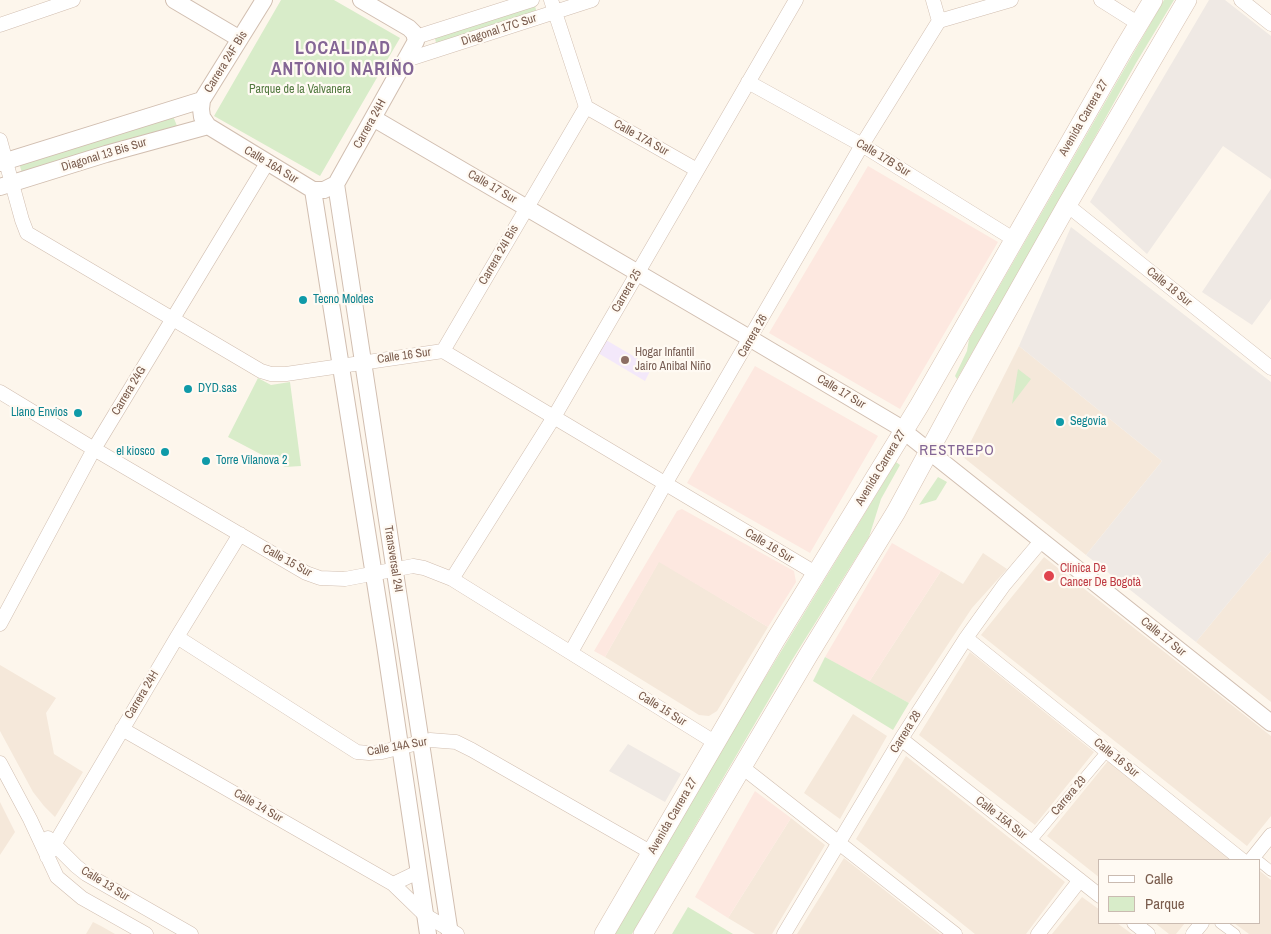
<!DOCTYPE html>
<meta charset="utf-8">
<style>
body{margin:0}
#map{position:relative;width:1271px;height:934px;overflow:hidden;background:#fdf6ec;font-family:"Archivo Narrow",sans-serif}
canvas{display:block}
.legend{position:absolute;left:1098px;top:859px;width:162px;height:65px;box-sizing:border-box;background:#fffaf3;border:1px solid #cabbb1;margin:0;padding:6px 9px;list-style:none;font-size:15px;color:#7a5c4d}
.legend li{display:flex;align-items:center;gap:10px;height:25px}
.legend b{width:25px;border:1px solid #cabbb1}
</style>
<div id="map">
<canvas width="1271" height="934"></canvas>
<ul class="legend">
<li><b style="height:6px;background:#fff"></b>Calle</li>
<li><b style="height:14px;background:#d8ecc9"></b>Parque</li>
</ul>
</div>
<script>
const ctx = document.querySelector('canvas').getContext('2d');
ctx.lineJoin = 'round';
function paint(path, color) { ctx.fillStyle = color; ctx.fill(path, 'evenodd'); }
const shape = rows => new Path2D(rows.map(r => 'M' + r).join(''));
function strokePath(path, color, width, dash) { ctx.strokeStyle = color; ctx.lineWidth = width; ctx.lineCap = dash ? 'butt' : 'round'; ctx.setLineDash(dash || []); ctx.stroke(path); }
function write(font, color, halo, rows, align = 'center') {
  ctx.font = font + ' "Archivo Narrow",sans-serif'; ctx.lineWidth = 4.5; ctx.setLineDash([]); ctx.textBaseline = 'middle'; ctx.strokeStyle = halo; ctx.fillStyle = color; for (const [text, x, y, turn = 0] of rows) {
    ctx.save(); ctx.translate(x, y); ctx.rotate((+turn || 0) * Math.PI / 180); ctx.textAlign = isNaN(turn) ? turn : align; if (halo) ctx.strokeText(text, 0, 0); ctx.fillText(text, 0, 0); ctx.restore();
  }
}
paint(shape([
 [1019,346,1162,461,1086,555,963,457],
 [1271,551,1271,702,1196,642],
 [983,553,1007,569,972,608,909,703,869,682,941,571,963,584],
 [1044,557,1271,736,1271,816,1247,846,981,635],
 [659,561,768,627,717,711,709,716,699,715,605,657],
 [970,652,1094,752,1035,825,919,735],
 [0,665,56,698,46,713,54,754,83,772,55,817,44,806,33,792,0,731],
 [853,714,887,736,840,819,804,793],
 [906,756,1065,882,1026,934,975,934,856,839],
 [1108,761,1233,860,1100,860,1100,878,1047,836],
 [0,802,15,832,0,855],
 [791,818,825,845,772,934,755,934,728,918],
 [844,858,940,934,797,934],
 [1260,871,1271,880,1271,934,1249,934,1234,923,1260,923],
 [1082,897,1100,910,1100,923,1117,923,1132,934,1052,934],
 [93,922,101,926,115,934,86,934],
 [1155,923,1185,923,1176,934,1169,934]
]), '#f5e8da');
paint(shape([
 [868,166,998,242,900,409,769,333],
 [755,366,878,436,810,553,687,483],
 [682,509,794,571,796,582,768,627,659,562,605,657,594,651,677,511],
 [892,543,941,571,869,682,825,657],
 [755,791,791,818,728,918,695,897]
]), '#fde8e0');
paint(shape([
 [1209,0,1225,0,1271,36,1271,179,1223,146,1147,254,1090,202],
 [1271,189,1271,299,1252,325,1202,292],
 [1071,227,1271,382,1271,551,1196,642,1086,555,1162,461,1019,346],
 [628,744,681,774,665,802,609,771]
]), '#efe9e4');
paint(shape([
 [606,340,652,367,645,381,598,353]
]), '#f3e8fa');
paint(shape([
 [281,0,334,0,400,38,320,176,214,116],
 [1164,0,1174,0,1136,63,1046,225,957,379,955,376,967,351,969,339],
 [534,3,537,13,437,46,434,35],
 [173,116,177,126,22,173,19,163],
 [1018,369,1031,379,1012,404],
 [258,378,271,385,290,382,301,466,285,467,228,437],
 [896,462,900,465,881,499,869,537,792,660,632,934,615,934,712,765],
 [938,477,947,482,936,500,919,505],
 [825,657,909,703,893,730,813,681],
 [688,907,733,934,672,934]
]), '#d8ecc9');
const pedestrian = shape([
 [1031,841,1107,751],
 [1260,862,1271,871],
 [1220,923,1235,934]
]);
const minor = shape([
 [551,0,586,107],
 [933,0,939,21],
 [1101,0,1139,24],
 [1241,0,1271,24],
 [939,21,1011,0],
 [0,25,73,0],
 [416,37,532,0],
 [406,60,592,0],
 [748,82,862,145,1015,240],
 [586,107,697,170],
 [0,140,22,220,27,233,261,371,271,374,286,374,443,351,817,574],
 [1067,205,1271,368],
 [443,351,586,107],
 [0,392,94,449,306,573,320,578,345,579,413,566,424,568,452,579,716,743],
 [452,579,554,417,796,0],
 [0,624,94,449,267,163],
 [177,637,357,752,369,753,382,752,430,740,456,742,472,750,652,853],
 [966,638,1242,860],
 [571,652,661,491,862,145,939,21],
 [122,729,393,884,425,915,457,934],
 [901,739,1100,896],
 [0,763,30,819,57,877,82,898,146,934],
 [742,767,955,934],
 [48,838,76,866,86,874,191,934],
 [47,857,177,637,240,534],
 [1251,860,1271,835],
 [393,884,418,872],
 [1134,923,1148,934],
 [784,934,901,739,966,638,1004,585,1042,540],
 [1038,934,1080,880],
 [1193,934,1202,923]
]);
const tertiary = shape([
 [174,0,240,39],
 [264,0,202,100,201,109,202,117,208,126,313,190,324,190,336,184,416,41,414,33,409,28,361,0],
 [373,118,751,339,896,425,1271,723],
 [0,163,202,100],
 [336,184,450,934],
 [0,187,106,154,208,126],
 [313,190,385,645,428,934]
]);
const secondary = shape([
 [604,934,776,639,919,406,1123,50,1153,0],
 [643,934,809,654,896,512,959,396,1067,205,1187,0]
]);
strokePath(pedestrian, '#d1beb0', 11);
strokePath(minor, '#d1beb0', 15);
strokePath(tertiary, '#d1beb0', 18);
strokePath(secondary, '#d6c0b0', 20);
strokePath(pedestrian, '#fff', 10);
strokePath(minor, '#fff', 14);
strokePath(tertiary, '#fff', 16);
strokePath(secondary, '#fff', 19);
for (const [x, y, r, color] of [
 [303,300,5,"#0f9aa8"],
 [625,360,5,"#8d6e63"],
 [188,389,5,"#0f9aa8"],
 [78,413,5,"#0f9aa8"],
 [1060,422,5,"#0f9aa8"],
 [165,452,5,"#0f9aa8"],
 [206,461,5,"#0f9aa8"],
 [1049,576,6,"#e0444e"]
]) { const dot = new Path2D(); dot.arc(x, y, r, 0, 2 * Math.PI); ctx.fillStyle = color; ctx.fill(dot); strokePath(dot, '#fffaf3', 2); }
write('12px', '#7a5c4d', '#fffaf3', [
 ["Diagonal 17C Sur",499,30,-18],
 ["Carrera 24F Bis",226,62,-58],
 ["Avenida Carrera 27",1084,118,-60],
 ["Carrera 24H",370,124,-61],
 ["Calle 17A Sur",641,138,29],
 ["Diagonal 13 Bis Sur",104,155,-17],
 ["Calle 17B Sur",883,158,31],
 ["Calle 16A Sur",271,165,31],
 ["Calle 17 Sur",492,187,30],
 ["Carrera 24I Bis",499,255,-60],
 ["Calle 18 Sur",1169,287,39],
 ["Carrera 25",627,291,-60],
 ["Carrera 26",753,336,-60],
 ["Calle 16 Sur",404,356,-8],
 ["Carrera 24G",129,391,-59],
 ["Calle 17 Sur",841,392,31],
 ["Avenida Carrera 27",881,468,-59],
 ["Calle 16 Sur",769,546,31],
 ["Transversal 24I",393,559,81],
 ["Calle 15 Sur",287,561,29],
 ["Calle 17 Sur",1163,637,39],
 ["Carrera 24H",142,695,-59],
 ["Calle 15 Sur",662,709,32],
 ["Carrera 28",906,732,-58],
 ["Calle 14A Sur",397,747,-10],
 ["Calle 16 Sur",1116,758,39],
 ["Carrera 29",1069,796,-50],
 ["Calle 14 Sur",258,806,30],
 ["Avenida Carrera 27",673,816,-60],
 ["Calle 15A Sur",1001,818,38],
 ["Calle 13 Sur",105,884,32]
]);
write('12px', '#537a41', '#fffaf3', [
 ["Parque de la Valvanera",300,90]
]);
write('12px', '#0d838f', '#fffaf3', [
 ["Tecno Moldes",313,300],
 ["DYD.sas",198,389],
 ["Llano Envios",68,413,"right"],
 ["Segovia",1070,422],
 ["el kiosco",155,452,"right"],
 ["Torre Vilanova 2",216,461]
], 'left');
write('12px', '#785e54', '#fffaf3', [
 ["Hogar Infantil",635,353],
 ["Jairo Anibal Niño",635,367]
], 'left');
write('12px', '#be3a42', '#fffaf3', [
 ["Clínica De",1060,569],
 ["Cancer De Bogotà",1060,583]
], 'left');
ctx.letterSpacing = '1px';
write('15px', '#846695', '#fffaf3', [
 ["RESTREPO",957,451]
]);
ctx.letterSpacing = '0px';
ctx.letterSpacing = '1px';
write('bold 18px', '#846695', '#fffaf3', [
 ["LOCALIDAD",343,49],
 ["ANTONIO NARIÑO",343,70]
]);
ctx.letterSpacing = '0px';
</script>
